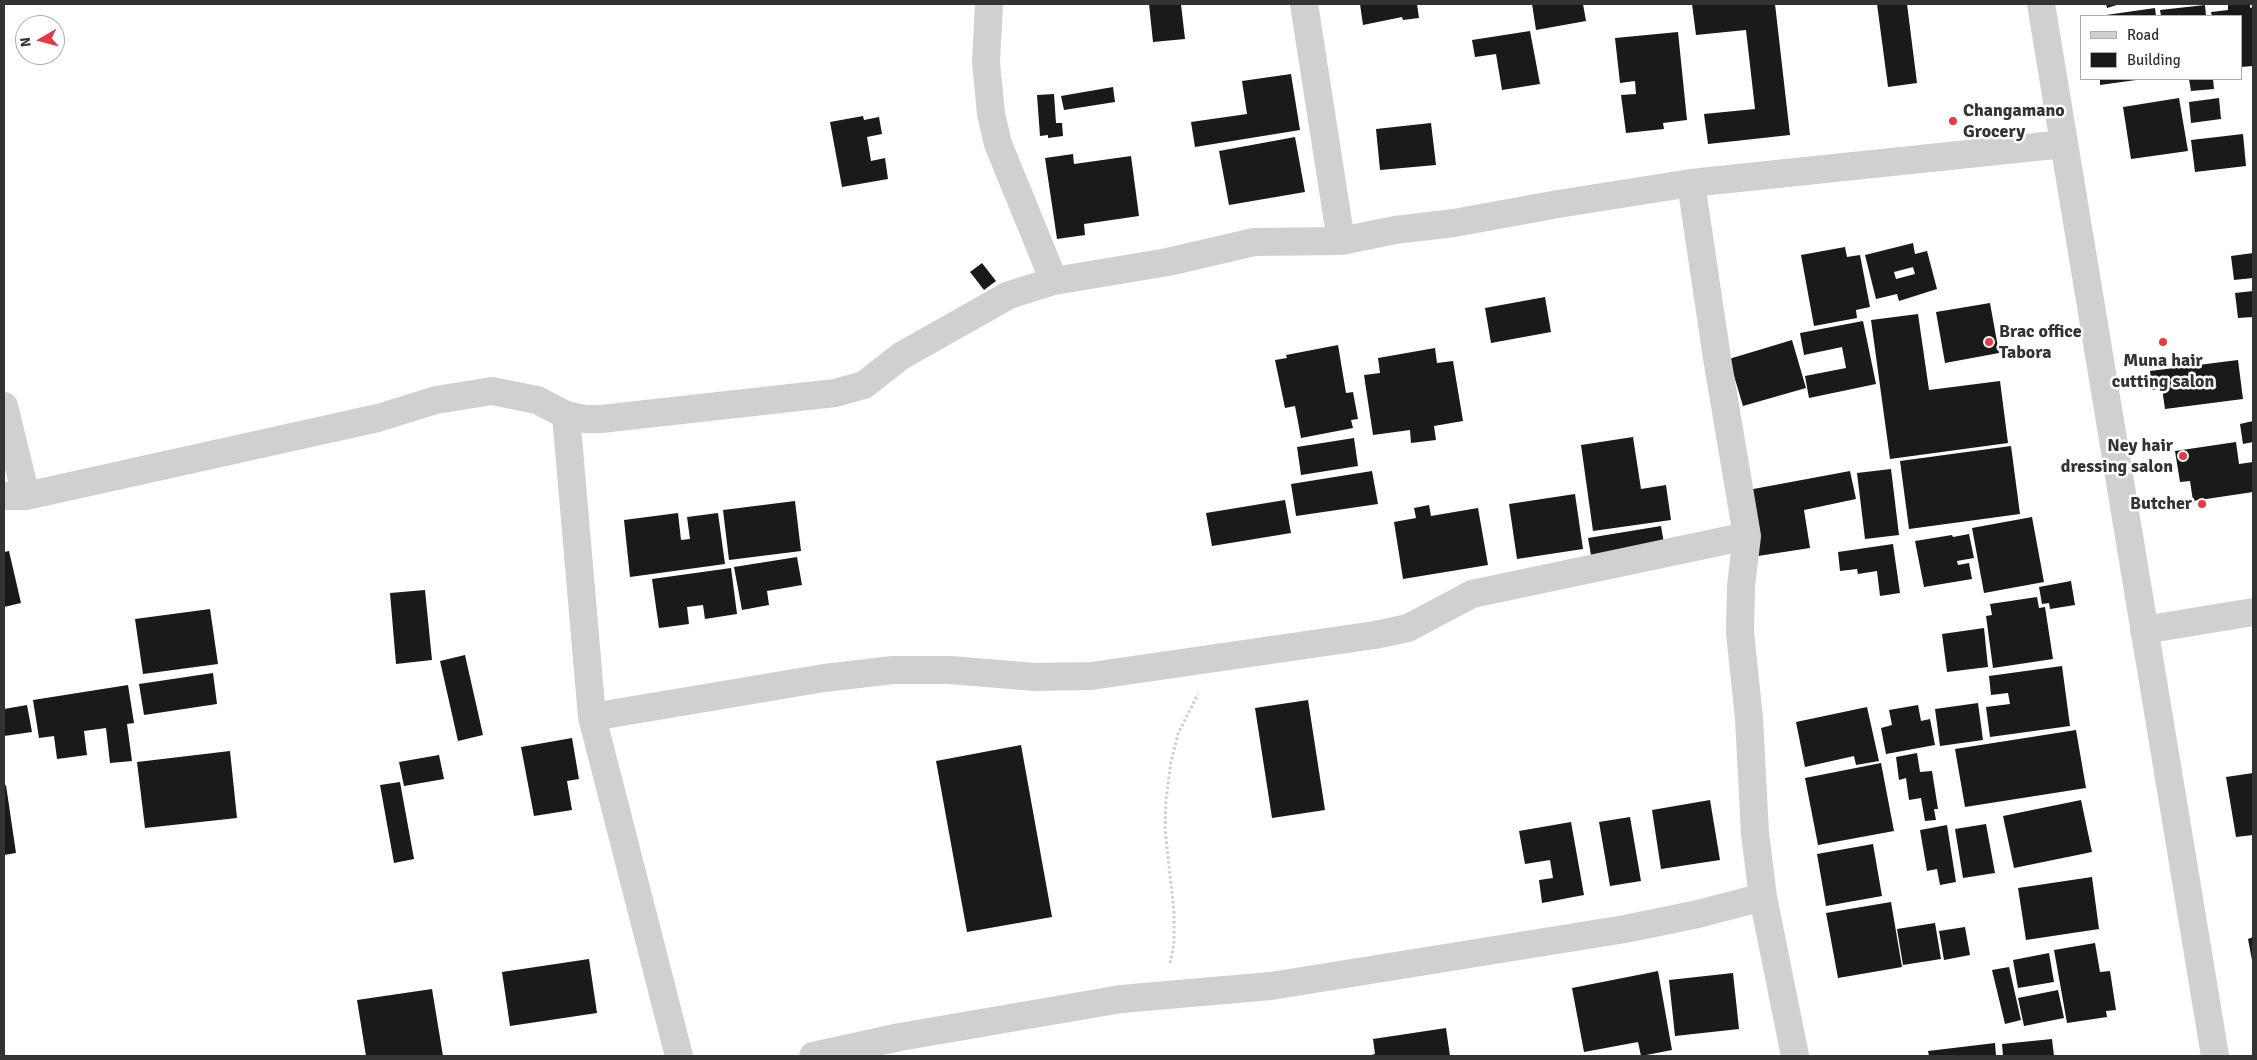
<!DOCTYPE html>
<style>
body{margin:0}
#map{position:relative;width:2257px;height:1060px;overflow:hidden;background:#fff;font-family:Signika,sans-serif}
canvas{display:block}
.frame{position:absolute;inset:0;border:5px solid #333;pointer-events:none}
.legend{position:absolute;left:2080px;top:15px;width:162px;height:65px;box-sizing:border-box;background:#fff;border:1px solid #adadad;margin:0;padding:6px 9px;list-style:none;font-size:15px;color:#333}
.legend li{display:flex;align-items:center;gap:10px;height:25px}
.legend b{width:25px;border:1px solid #adadad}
.north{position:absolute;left:15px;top:15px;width:50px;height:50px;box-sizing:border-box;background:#fff;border:1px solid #adadad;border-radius:50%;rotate:262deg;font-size:14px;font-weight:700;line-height:20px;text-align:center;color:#333}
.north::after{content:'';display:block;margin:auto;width:18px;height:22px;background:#e63946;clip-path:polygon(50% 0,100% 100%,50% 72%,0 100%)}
</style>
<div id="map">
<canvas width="2257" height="1060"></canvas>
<div class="frame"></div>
<ul class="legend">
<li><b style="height:6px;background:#d0d0d0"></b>Road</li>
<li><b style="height:14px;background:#1a1a1a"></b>Building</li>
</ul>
<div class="north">N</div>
</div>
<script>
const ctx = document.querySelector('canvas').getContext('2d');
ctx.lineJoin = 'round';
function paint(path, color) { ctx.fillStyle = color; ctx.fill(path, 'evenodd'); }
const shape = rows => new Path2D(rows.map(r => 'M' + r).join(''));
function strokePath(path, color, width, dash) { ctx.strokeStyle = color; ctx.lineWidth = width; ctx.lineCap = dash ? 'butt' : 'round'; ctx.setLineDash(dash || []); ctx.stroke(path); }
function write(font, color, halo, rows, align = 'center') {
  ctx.font = font + ' Signika,sans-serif'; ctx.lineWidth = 5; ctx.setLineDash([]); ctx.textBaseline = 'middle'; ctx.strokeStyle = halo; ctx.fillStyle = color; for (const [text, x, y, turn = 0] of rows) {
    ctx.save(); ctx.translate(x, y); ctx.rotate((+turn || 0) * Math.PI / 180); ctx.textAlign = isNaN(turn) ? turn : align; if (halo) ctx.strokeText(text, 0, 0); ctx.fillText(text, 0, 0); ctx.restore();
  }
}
paint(shape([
 [1149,4,1181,4,1185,39,1153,42],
 [1360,4,1417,4,1419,18,1403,20,1402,17,1363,25],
 [1532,4,1583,4,1586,21,1536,30],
 [1692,4,1775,4,1790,135,1708,144,1704,114,1755,109,1746,30,1696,35],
 [1877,4,1907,4,1917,83,1888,87],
 [2106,4,2120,4,2107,8],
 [2228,4,2250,4,2250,8,2253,7,2253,66,2241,67,2241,16,2212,16,2211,12,2228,10],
 [2205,5,2206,16,2161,16,2160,10],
 [2155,8,2156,16,2106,16,2106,15],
 [1530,31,1540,84,1502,90,1496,54,1475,57,1472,40],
 [1678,32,1687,120,1663,123,1664,129,1626,133,1621,95,1636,94,1635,81,1620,83,1615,38],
 [1291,74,1300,130,1195,147,1191,122,1247,114,1242,81],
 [2100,79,2136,79,2136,80,2100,85],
 [2189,79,2213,79,2214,89,2191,91],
 [1113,87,1115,102,1064,110,1061,96],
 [1054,94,1056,123,1062,123,1063,136,1048,138,1048,135,1040,136,1037,95],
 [2179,98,2188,151,2131,159,2123,107],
 [2219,98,2221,119,2191,123,2189,102],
 [863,116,864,120,879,117,882,134,867,137,871,161,885,158,888,179,842,187,830,122],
 [1431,123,1436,165,1380,170,1376,129],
 [2243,134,2246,166,2195,172,2191,140],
 [1295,137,1305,192,1229,205,1219,151],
 [1073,154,1074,164,1131,156,1139,216,1084,224,1085,235,1057,239,1045,158],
 [1913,243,1915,254,1927,251,1937,289,1899,301,1897,294,1876,299,1865,255],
 [1913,267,1915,274,1896,279,1894,272],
 [1845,247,1847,257,1860,255,1870,307,1856,310,1857,318,1814,326,1801,255],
 [2253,253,2253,278,2234,280,2231,256],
 [982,263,996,281,984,290,970,272],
 [2253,291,2253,317,2238,318,2235,293],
 [1545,297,1551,332,1491,343,1485,308],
 [1990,303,1999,353,1945,363,1936,312],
 [1918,314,1929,390,2000,381,2008,443,1890,459,1871,320],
 [1863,321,1876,384,1809,398,1805,376,1846,368,1842,347,1804,355,1800,333],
 [1792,340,1806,388,1743,406,1729,359],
 [1338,345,1346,393,1353,392,1358,419,1351,420,1353,428,1301,438,1295,406,1285,408,1275,360,1287,358,1286,355],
 [1435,348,1437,363,1453,361,1463,421,1434,426,1436,440,1411,443,1410,430,1373,435,1364,375,1380,373,1378,358],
 [2238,360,2243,399,2165,409,2162,388,2152,390,2150,371],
 [2253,421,2253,442,2243,444,2240,424],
 [1633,437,1641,489,1666,485,1671,520,1593,531,1581,445],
 [1354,438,1358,466,1301,475,1297,447],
 [2236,442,2239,464,2253,462,2253,492,2193,501,2190,481,2180,482,2175,451],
 [2011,446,2020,514,1909,529,1900,461],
 [1891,469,1899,535,1865,539,1857,473],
 [1372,471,1378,504,1296,516,1291,484],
 [1850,471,1856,499,1804,510,1810,548,1758,556,1748,490],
 [1575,494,1583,549,1517,559,1509,504],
 [1285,500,1291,533,1212,546,1206,513],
 [795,501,801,551,729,560,723,510],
 [1429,505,1431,516,1478,508,1488,565,1403,579,1394,522,1416,518,1414,508],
 [678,513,681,540,690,539,687,517,718,513,725,564,630,577,624,520],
 [2032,517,2044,582,1984,593,1972,528],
 [1661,526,1665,549,1592,561,1588,538],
 [1969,534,1974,558,1957,561,1958,565,1969,563,1972,579,1924,587,1915,541,1952,535,1953,537],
 [1893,544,1900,593,1880,596,1877,571,1858,574,1857,569,1840,571,1838,552],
 [9,551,21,603,4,607,4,552],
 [797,557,802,585,767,591,769,605,742,610,734,567],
 [731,568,737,614,705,619,703,605,687,607,689,624,659,628,652,579],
 [2071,581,2075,605,2050,609,2049,603,2042,604,2039,587],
 [425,590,432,660,396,664,390,593],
 [2037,597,2039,608,2045,607,2053,659,1993,668,1986,616,1992,615,1990,604],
 [210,609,218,664,143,674,135,619],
 [1984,628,1988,667,1947,672,1942,634],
 [465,655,483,735,458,741,440,661],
 [2062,666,2070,726,1990,737,1986,707,2010,704,2008,693,1991,695,1989,676],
 [213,673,217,704,144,715,139,684],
 [128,685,134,723,127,724,132,761,110,763,106,728,84,731,87,755,57,759,54,736,39,738,33,700],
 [1308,700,1325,810,1272,818,1255,708],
 [1978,703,1983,740,1940,746,1935,709],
 [27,705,32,732,4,736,4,709],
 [1918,705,1921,721,1930,719,1935,745,1886,754,1881,728,1892,725,1889,710],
 [1867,707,1879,761,1856,765,1854,756,1805,767,1796,722],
 [2076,730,2086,788,1965,807,1955,749],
 [572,738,579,779,567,781,572,810,534,816,521,747],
 [1021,745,1052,917,967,932,936,761],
 [230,751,237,818,145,828,137,762],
 [1917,753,1920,772,1932,771,1938,809,1934,809,1936,820,1925,821,1921,798,1909,800,1906,778,1899,780,1896,757],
 [439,755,444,779,404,786,399,762],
 [1881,763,1894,831,1818,845,1805,778],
 [2253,773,2253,835,2236,837,2226,777],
 [400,782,414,859,394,863,380,785],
 [6,785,16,853,4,855,4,786],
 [1710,800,1720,860,1661,869,1652,810],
 [2081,800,2092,852,2014,868,2003,816],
 [1630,817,1641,881,1610,886,1599,822],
 [1571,822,1584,895,1542,903,1539,880,1553,878,1550,860,1525,864,1519,831],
 [1986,824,1995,873,1963,878,1955,829],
 [1947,825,1956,882,1940,885,1937,869,1927,871,1920,830],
 [1873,844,1882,896,1826,906,1817,854],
 [2092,877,2099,929,2026,940,2018,888],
 [1891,902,1902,967,1838,978,1826,913],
 [1935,923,1941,959,1903,965,1897,929],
 [1965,927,1970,955,1944,960,1939,931],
 [2253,937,2253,960,2252,960,2248,939],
 [2095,943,2100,972,2110,971,2116,1010,2106,1011,2107,1017,2067,1023,2054,950],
 [2049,953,2054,982,2018,988,2013,960],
 [589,959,597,1013,510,1026,502,972],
 [2009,967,2021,1020,2005,1024,1992,970],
 [1658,971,1672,1050,1641,1056,1638,1042,1584,1052,1572,988],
 [1733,973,1739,1029,1675,1036,1669,980],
 [432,989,443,1056,366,1056,357,1000],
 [2058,990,2064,1018,2024,1026,2018,998],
 [1446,1028,1450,1056,1368,1056,1375,1054,1373,1039],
 [2052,1039,2054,1056,2003,1056,2002,1044],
 [1995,1043,1996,1056,1929,1056,1928,1051]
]), '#1a1a1a');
strokePath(shape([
 [1170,963,1174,944,1174,912,1165,829,1166,799,1171,762,1178,734,1198,694]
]), '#cdcdcd', 3, [2.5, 2.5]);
strokePath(shape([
 [989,4,986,62,991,114,998,144,1054,281],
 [1304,4,1341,241],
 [1691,183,1717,358,1747,536,1741,586,1740,633,1749,718,1755,834,1763,897,1795,1056],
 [4,406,26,496],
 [566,415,592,717,679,1056],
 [4,496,26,496,378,418,436,400,492,391,537,400,566,415,585,419,601,419,835,393,864,385,901,356,1009,295,1054,281,1168,262,1254,242,1341,241,1395,230,1454,223,1558,204,1691,183,2064,144],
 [2144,630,2253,612],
 [592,717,824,678,893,670,950,670,1035,677,1091,676,1375,635,1408,628,1472,594,1747,536],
 [813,1056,900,1037,1121,999,1271,986,1625,929,1698,914,1763,897]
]), '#d0d0d0', 28);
strokePath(shape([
 [2041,4,2215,1056]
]), '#d0d0d0', 28);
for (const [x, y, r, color] of [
 [1953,121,5,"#e63946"],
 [1989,342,5,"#e63946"],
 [2163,342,5,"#e63946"],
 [2183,456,5,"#e63946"],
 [2202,504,5,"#e63946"]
]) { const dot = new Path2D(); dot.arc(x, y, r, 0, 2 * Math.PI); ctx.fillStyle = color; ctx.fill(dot); strokePath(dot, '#fff', 2); }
write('bold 18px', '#333', '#fff', [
 ["Changamano",1963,111],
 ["Grocery",1963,132],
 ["Brac office",1999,332],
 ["Tabora",1999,353],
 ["Muna hair",2163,361,"center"],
 ["cutting salon",2163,382,"center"],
 ["Ney hair",2173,446,"right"],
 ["dressing salon",2173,467,"right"],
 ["Butcher",2192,504,"right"]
], 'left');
</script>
